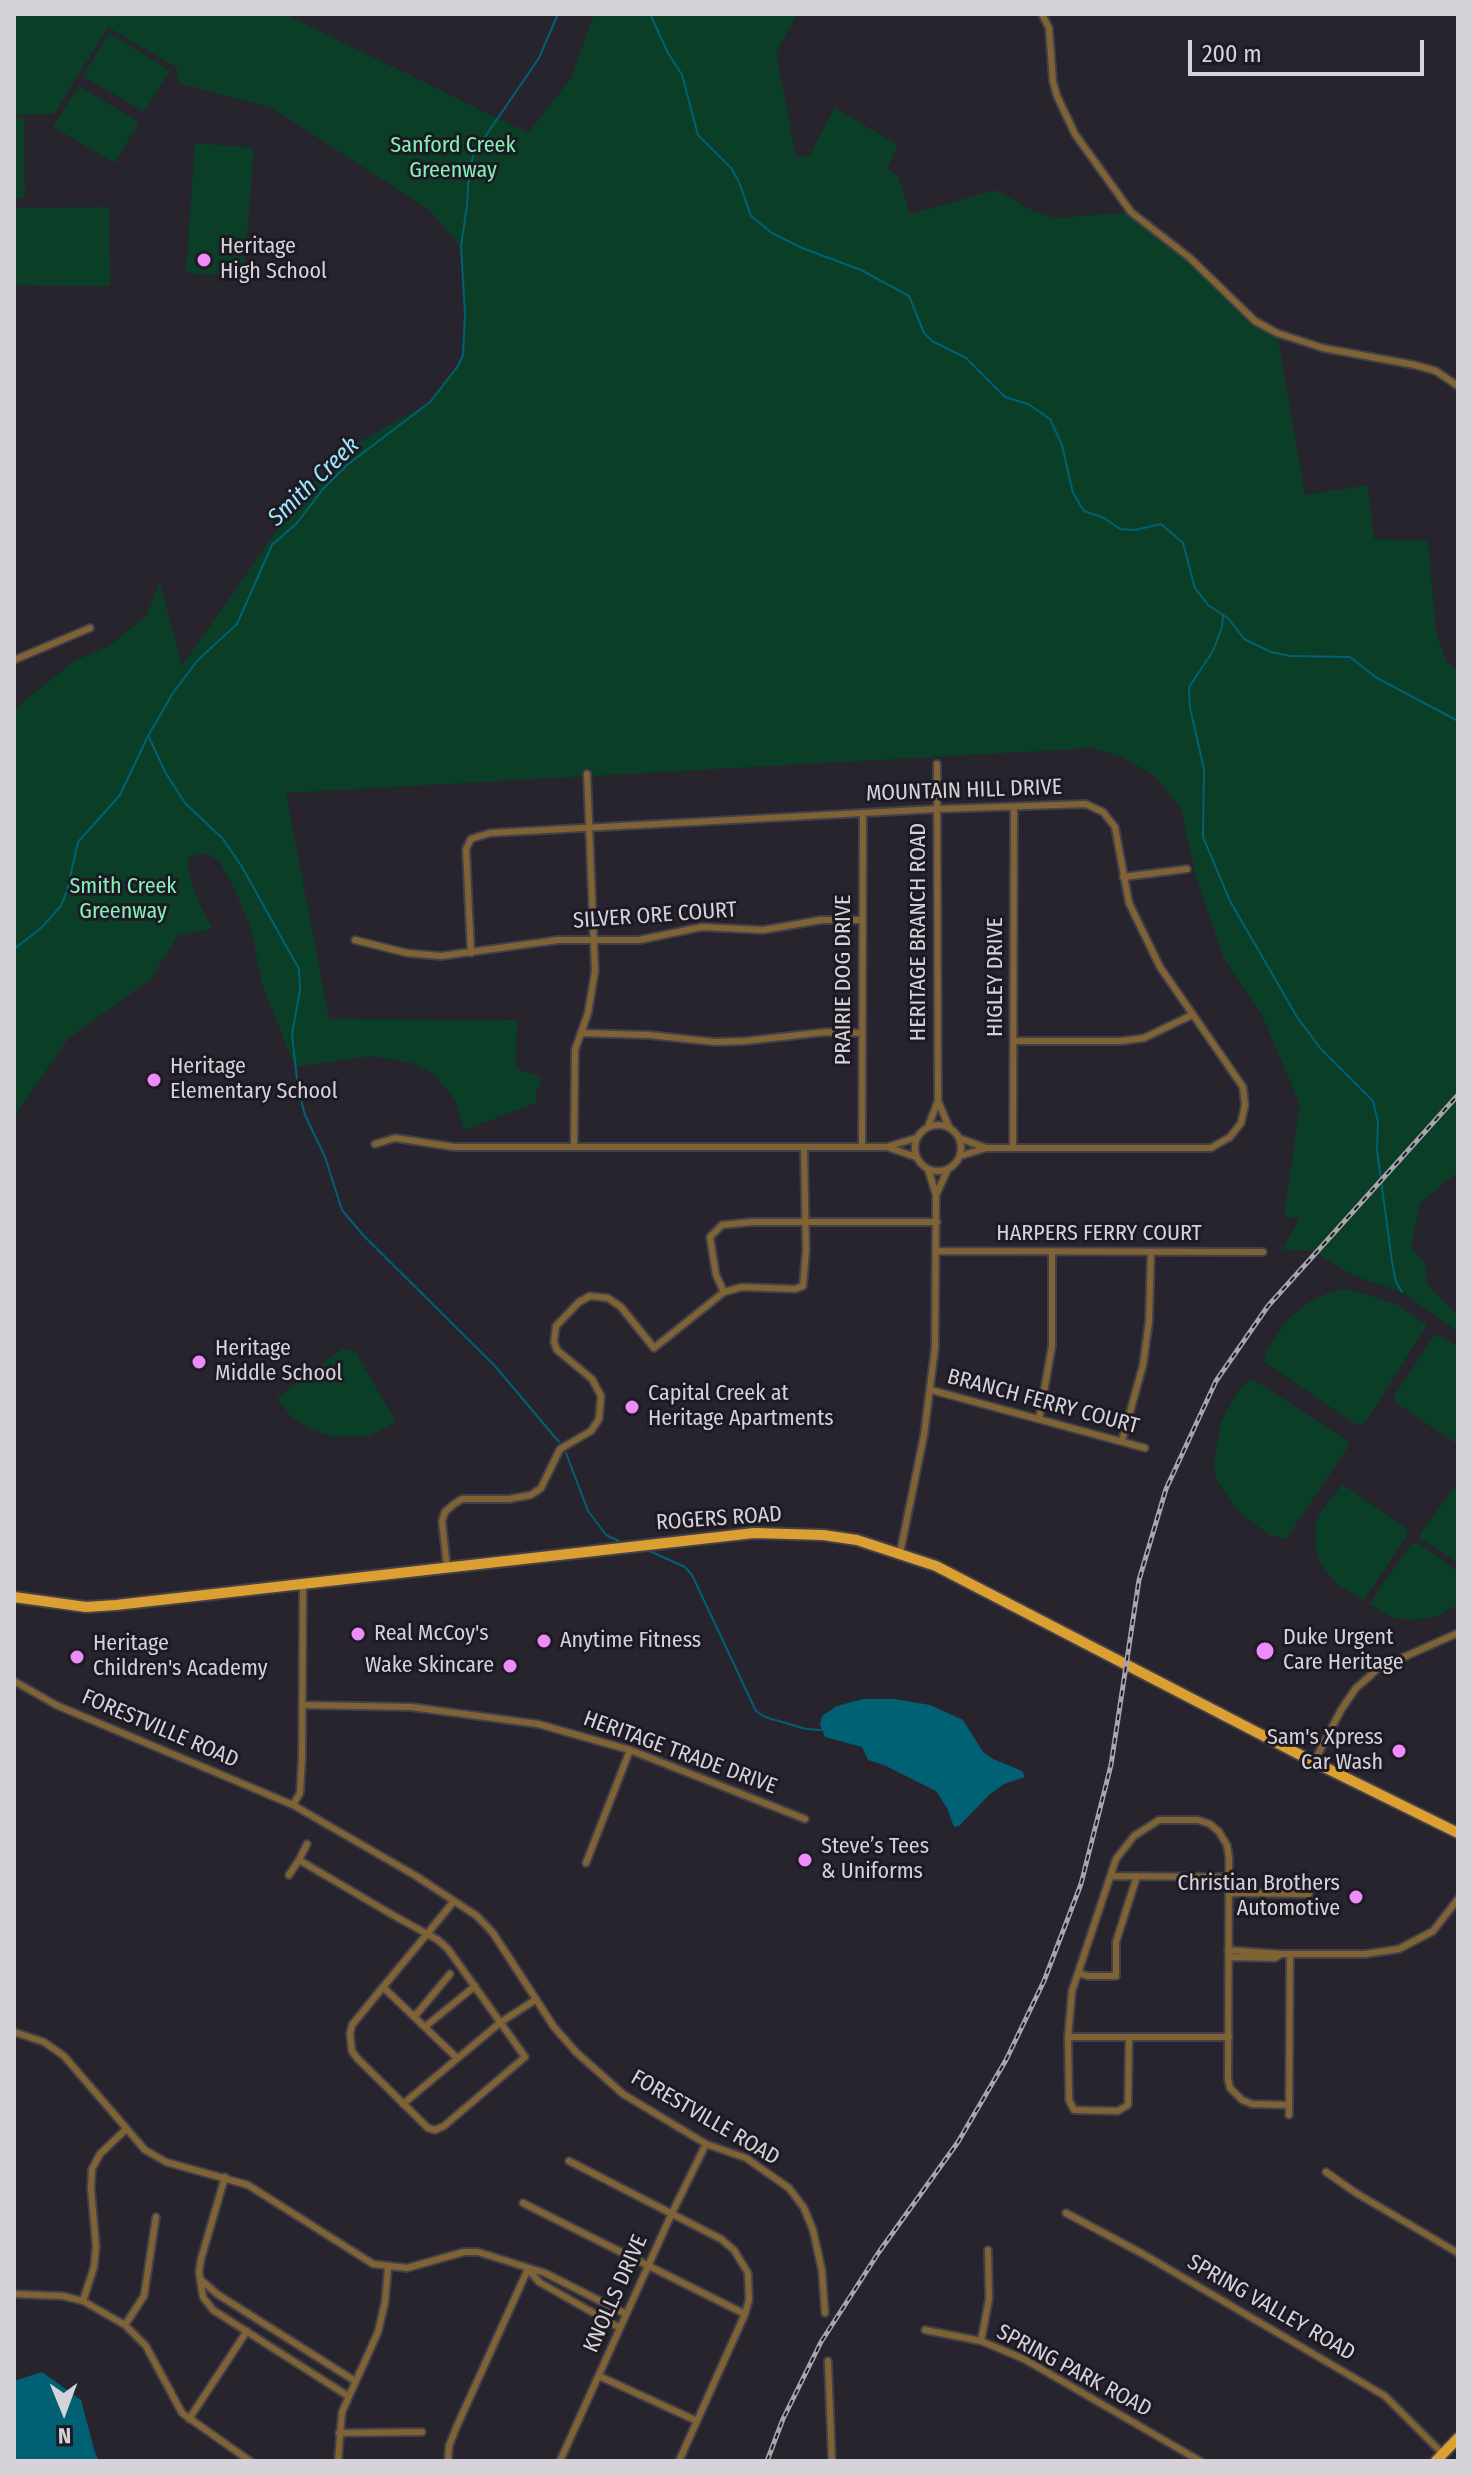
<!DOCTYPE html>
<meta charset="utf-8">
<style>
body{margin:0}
#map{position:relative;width:1472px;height:2475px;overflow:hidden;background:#27242d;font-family:"Fira Sans Condensed",sans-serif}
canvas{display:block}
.frame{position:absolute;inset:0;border:16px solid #d5d3d9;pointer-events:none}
.north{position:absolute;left:24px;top:2371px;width:80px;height:80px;-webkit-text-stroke:6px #1e1a24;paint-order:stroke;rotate:179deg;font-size:22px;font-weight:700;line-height:32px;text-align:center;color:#d5d3d9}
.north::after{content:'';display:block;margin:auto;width:28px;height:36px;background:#d5d3d9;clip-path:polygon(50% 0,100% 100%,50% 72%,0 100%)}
.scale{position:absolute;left:1188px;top:40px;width:236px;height:36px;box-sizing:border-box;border:4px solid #d5d3d9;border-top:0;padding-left:10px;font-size:24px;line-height:28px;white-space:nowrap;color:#d5d3d9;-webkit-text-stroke:6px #1e1a24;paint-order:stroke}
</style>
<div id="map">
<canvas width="1472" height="2475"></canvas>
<div class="frame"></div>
<div class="north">N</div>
<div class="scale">200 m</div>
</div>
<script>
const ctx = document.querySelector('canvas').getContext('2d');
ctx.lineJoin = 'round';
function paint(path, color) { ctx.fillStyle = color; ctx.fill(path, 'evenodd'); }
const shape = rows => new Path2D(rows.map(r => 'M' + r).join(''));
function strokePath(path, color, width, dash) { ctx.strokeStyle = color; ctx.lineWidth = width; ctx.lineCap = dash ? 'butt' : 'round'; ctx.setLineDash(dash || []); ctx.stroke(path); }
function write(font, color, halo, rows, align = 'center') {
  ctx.font = font + ' "Fira Sans Condensed",sans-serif'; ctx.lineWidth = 6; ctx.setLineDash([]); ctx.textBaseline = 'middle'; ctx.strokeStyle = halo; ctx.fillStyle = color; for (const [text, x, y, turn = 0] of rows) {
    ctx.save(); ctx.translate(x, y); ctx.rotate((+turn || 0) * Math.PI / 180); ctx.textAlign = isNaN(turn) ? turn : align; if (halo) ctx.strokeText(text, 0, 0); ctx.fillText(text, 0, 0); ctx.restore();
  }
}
paint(shape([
 [14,14,285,14,528,133,571,78,594,14,797,14,776,53,796,157,809,156,835,108,898,145,887,169,898,176,910,214,996,190,1035,212,1056,218,1131,212,1190,258,1255,321,1277,333,1305,495,1368,485,1374,539,1428,541,1436,633,1447,663,1458,669,1458,1172,1420,1203,1411,1247,1425,1263,1427,1284,1458,1316,1458,1332,1402,1292,1354,1276,1312,1251,1282,1250,1300,1218,1284,1217,1300,1105,1262,1015,1224,959,1195,873,1181,808,1154,776,1122,757,1094,748,286,793,329,1019,517,1020,516,1069,543,1078,536,1093,536,1103,464,1130,455,1100,435,1075,413,1063,371,1056,295,1067,262,984,252,932,236,892,219,861,206,853,188,857,189,875,198,901,213,929,178,935,151,979,68,1039,14,1117,14,710,72,662,109,646,146,616,160,583,182,666,289,513,342,452,430,402,449,379,463,355,465,314,461,246,429,210,272,108,178,83,177,68,108,27,54,114,14,115],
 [109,33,170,71,144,112,83,76],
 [79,86,139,122,115,163,53,127],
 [14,118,24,118,25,198,14,199],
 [195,143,254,148,244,276,186,273],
 [109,207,110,286,14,285,14,208],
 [1348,1289,1396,1304,1427,1325,1365,1423,1357,1425,1263,1361,1267,1350,1287,1320,1306,1304,1328,1293],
 [1435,1334,1458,1346,1457,1444,1395,1402,1394,1396],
 [342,1349,355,1351,396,1422,369,1436,333,1437,313,1430,292,1418,277,1398],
 [1251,1378,1347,1440,1348,1447,1286,1539,1269,1535,1237,1510,1216,1479,1214,1464,1221,1422,1239,1389],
 [1458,1482,1458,1563,1421,1539,1420,1534],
 [1342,1484,1406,1528,1408,1534,1364,1600,1339,1586,1328,1574,1318,1559,1315,1546,1316,1523,1321,1512],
 [1418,1543,1458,1571,1458,1605,1436,1617,1411,1620,1393,1618,1369,1604,1411,1544]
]), '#0b3e27');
paint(shape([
 [863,1699,895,1699,930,1705,963,1720,983,1752,993,1759,1022,1771,1025,1777,1004,1784,989,1795,959,1826,954,1827,947,1808,936,1791,884,1765,868,1760,862,1747,825,1737,820,1724,822,1716,837,1706],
 [42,2372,81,2400,95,2453,99,2461,14,2461,14,2381]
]), '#006175');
strokePath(shape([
 [650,14,668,53,682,75,698,135,731,168,739,182,751,216,772,233,802,248,861,270,909,296,924,333,932,341,966,358,1005,397,1028,404,1050,419,1062,445,1073,493,1084,511,1104,518,1120,529,1135,530,1161,524,1183,543,1195,588,1208,605,1229,619,1244,639,1271,652,1290,656,1350,657,1377,678,1458,721],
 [1223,616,1222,627,1213,651,1189,687,1190,708,1204,769,1203,837,1230,901,1297,1017,1321,1049,1373,1101,1378,1122,1377,1150,1392,1262,1396,1282,1402,1292],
 [149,737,165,772,185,803,223,839,242,867,299,969,300,990,292,1034,298,1089,305,1115,325,1157,342,1210,363,1235,495,1366,559,1442],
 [14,949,41,928,61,906,67,891,78,842,120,795,148,736,173,693,197,661,237,624,272,545,297,523,323,489,347,465,430,402,458,366,463,355,465,314,461,246,467,206,469,171,474,153,539,58,558,14],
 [566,1453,588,1511,606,1535,623,1543],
 [645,1549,685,1567,692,1575,756,1711,765,1717,806,1729,821,1730]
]), '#006175', 2);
const minor = shape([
 [1042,14,1049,28,1053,82,1057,96,1075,134,1131,212,1190,258,1255,321,1277,333,1323,348,1415,365,1436,371,1458,386],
 [14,660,90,628],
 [937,764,938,1101,949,1127],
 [1123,877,1187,869],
 [355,940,407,953,441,956,558,940,639,940,702,927,763,930,821,920,862,920],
 [471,953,466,849,471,839,490,833,937,809,1086,804,1103,812,1115,827,1129,903,1160,967,1243,1087,1245,1105,1241,1123,1230,1137,1211,1148,986,1148,960,1156],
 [581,1033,649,1035,715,1042,745,1041,826,1032,862,1033],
 [1014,1041,1121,1041,1144,1038,1192,1015],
 '915 1148a23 23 0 1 1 46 0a23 23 0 1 1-46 0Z',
 [928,1127,938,1101],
 [959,1138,986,1148],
 [375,1144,395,1138,454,1147,887,1147,916,1138],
 [574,1147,575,1050,588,1013,595,971,587,774],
 [862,1147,863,813],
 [887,1147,916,1157],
 [1013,1147,1014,807],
 [936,1195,948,1169],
 [936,1251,1263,1252],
 [724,1292,716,1275,710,1237,722,1225,752,1222,937,1222],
 [931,1390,1145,1448],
 [1039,1419,1052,1346,1052,1253],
 [1122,1441,1143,1365,1149,1321,1151,1252],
 [900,1553,924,1435,935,1348,936,1195,928,1169],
 [447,1567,442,1521,445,1512,454,1504,462,1499,509,1499,531,1495,541,1488,560,1449,591,1431,599,1419,601,1396,592,1379,557,1350,554,1342,556,1326,579,1302,590,1296,608,1298,621,1307,654,1348,724,1292,742,1287,795,1289,803,1286,806,1251,804,1147],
 [14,1681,56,1705,293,1805,416,1876,477,1916,493,1933,554,2027,576,2052,623,2094,706,2144,746,2158,789,2188,804,2208,813,2230,822,2271,825,2313],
 [304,1705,411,1707,538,1724,630,1750,805,1819],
 [1314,1762,1341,1710,1356,1688,1370,1676,1377,1669,1458,1633],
 [293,1805,300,1793,302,1758,303,1584],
 [299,1860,307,1844],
 [586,1863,630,1750],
 [289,1875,299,1860,391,1914,427,1934,438,1940,448,1949,525,2057,444,2126,435,2130,428,2128,357,2058,352,2051,350,2034,352,2025,383,1987,427,1934,454,1901],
 [1111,1876,1229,1877],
 [1229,1893,1309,1894],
 [1228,1950,1281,1954,1365,1954,1399,1949,1433,1931,1458,1899],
 [1229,1957,1275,1958,1281,1954],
 [1078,1973,1088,1976,1116,1976,1116,1942,1137,1876],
 [383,1987,456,2057],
 [415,2016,450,1974],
 [426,2026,475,1986],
 [14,2032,44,2042,64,2056,145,2150,166,2162,248,2185,373,2264,407,2268,464,2252,478,2252,545,2273,626,2314],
 [1068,2037,1229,2037],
 [1129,2037,1128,2105,1118,2111,1074,2110,1069,2100,1068,2037,1072,1991,1116,1859,1134,1836,1159,1820,1198,1820,1210,1824,1219,1832,1227,1845,1229,1858,1228,2079,1230,2088,1242,2100,1252,2104,1289,2105],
 [403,2104,501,2022,535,2000],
 [1289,2115,1290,1954],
 [569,2161,721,2239,734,2250,748,2273,749,2300,745,2314,679,2461],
 [1326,2172,1356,2193,1458,2253],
 [225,2177,201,2259,199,2272,203,2297,213,2310,348,2396],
 [523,2203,745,2314],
 [1066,2213,1143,2254,1385,2396,1443,2454],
 [528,2269,539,2282,620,2328],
 [200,2279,217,2294,355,2381],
 [14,2294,63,2296,83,2301,125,2325,146,2346,182,2413,250,2461],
 [83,2301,94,2267,96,2246,91,2189,92,2169,100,2154,125,2130],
 [125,2325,144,2296,156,2217],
 [925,2330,981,2341,1024,2359,1200,2461],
 [981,2341,989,2299,988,2250],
 [828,2361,832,2461],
 [599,2376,697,2421],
 [189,2419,247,2331],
 [339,2433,422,2432],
 [338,2461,342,2412,378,2332,385,2302,388,2268],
 [448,2461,449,2446,456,2428,528,2269],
 [560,2461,672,2213,706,2144]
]);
const primary = shape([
 [14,1597,86,1607,116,1605,754,1533,823,1535,857,1540,936,1566,1314,1762,1458,1833],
 [1436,2461,1458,2438]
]);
strokePath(minor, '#434049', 10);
strokePath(primary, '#434049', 14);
strokePath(minor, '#806335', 6);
strokePath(primary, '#db9f32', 10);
const rail = shape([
 [767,2461,783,2419,821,2342,879,2252,958,2142,1006,2060,1044,1981,1081,1884,1111,1765,1139,1580,1166,1489,1216,1381,1268,1306,1458,1095]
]);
strokePath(rail, '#a8a6ac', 5);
strokePath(rail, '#1e1a24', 2, [6]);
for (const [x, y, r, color] of [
 [204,260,8,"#ed8cf9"],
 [154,1080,8,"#ed8cf9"],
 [199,1362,8,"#ed8cf9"],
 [632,1407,8,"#ed8cf9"],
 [358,1634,8,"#ed8cf9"],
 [544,1641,8,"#ed8cf9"],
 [1265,1651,10,"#ed8cf9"],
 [77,1657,8,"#ed8cf9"],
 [510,1666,8,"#ed8cf9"],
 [1399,1751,8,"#ed8cf9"],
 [805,1860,8,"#ed8cf9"],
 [1356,1897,8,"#ed8cf9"]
]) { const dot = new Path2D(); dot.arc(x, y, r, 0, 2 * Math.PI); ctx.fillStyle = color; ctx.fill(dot); strokePath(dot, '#1e1a24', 3); }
write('22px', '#83f2b7', '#1e1a24', [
 ["Sanford Creek",453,146],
 ["Greenway",453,171],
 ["Smith Creek",123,887],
 ["Greenway",123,912]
]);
write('22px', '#d5d3d9', '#1e1a24', [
 ["Heritage",220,247],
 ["High School",220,272],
 ["Heritage",170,1067],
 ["Elementary School",170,1092],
 ["Heritage",215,1349],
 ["Middle School",215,1374],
 ["Capital Creek at",648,1394],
 ["Heritage Apartments",648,1419],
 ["Real McCoy's",374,1634],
 ["Duke Urgent",1283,1638],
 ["Care Heritage",1283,1663],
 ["Anytime Fitness",560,1641],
 ["Heritage",93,1644],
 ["Children's Academy",93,1669],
 ["Wake Skincare",494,1666,"right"],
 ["Sam's Xpress",1383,1738,"right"],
 ["Car Wash",1383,1763,"right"],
 ["Steve’s Tees",821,1847],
 ["& Uniforms",821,1872],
 ["Christian Brothers",1340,1884,"right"],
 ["Automotive",1340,1909,"right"]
], 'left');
write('22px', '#d5d3d9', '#1e1a24', [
 ["MOUNTAIN HILL DRIVE",964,791,-2],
 ["SILVER ORE COURT",655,916,-4],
 ["HERITAGE BRANCH ROAD",919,932,-90],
 ["HIGLEY DRIVE",996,977,-90],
 ["PRAIRIE DOG DRIVE",844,980,-90],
 ["HARPERS FERRY COURT",1099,1234],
 ["BRANCH FERRY COURT",1043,1402,15],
 ["ROGERS ROAD",719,1519,-4],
 ["FORESTVILLE ROAD",160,1729,23],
 ["HERITAGE TRADE DRIVE",680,1753,20],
 ["FORESTVILLE ROAD",705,2118,30],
 ["KNOLLS DRIVE",616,2294,-66],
 ["SPRING VALLEY ROAD",1271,2308,30],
 ["SPRING PARK ROAD",1074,2371,28]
]);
write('italic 24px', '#9ce6fc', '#1e1a24', [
 ["Smith Creek",314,482,-44]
]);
</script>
